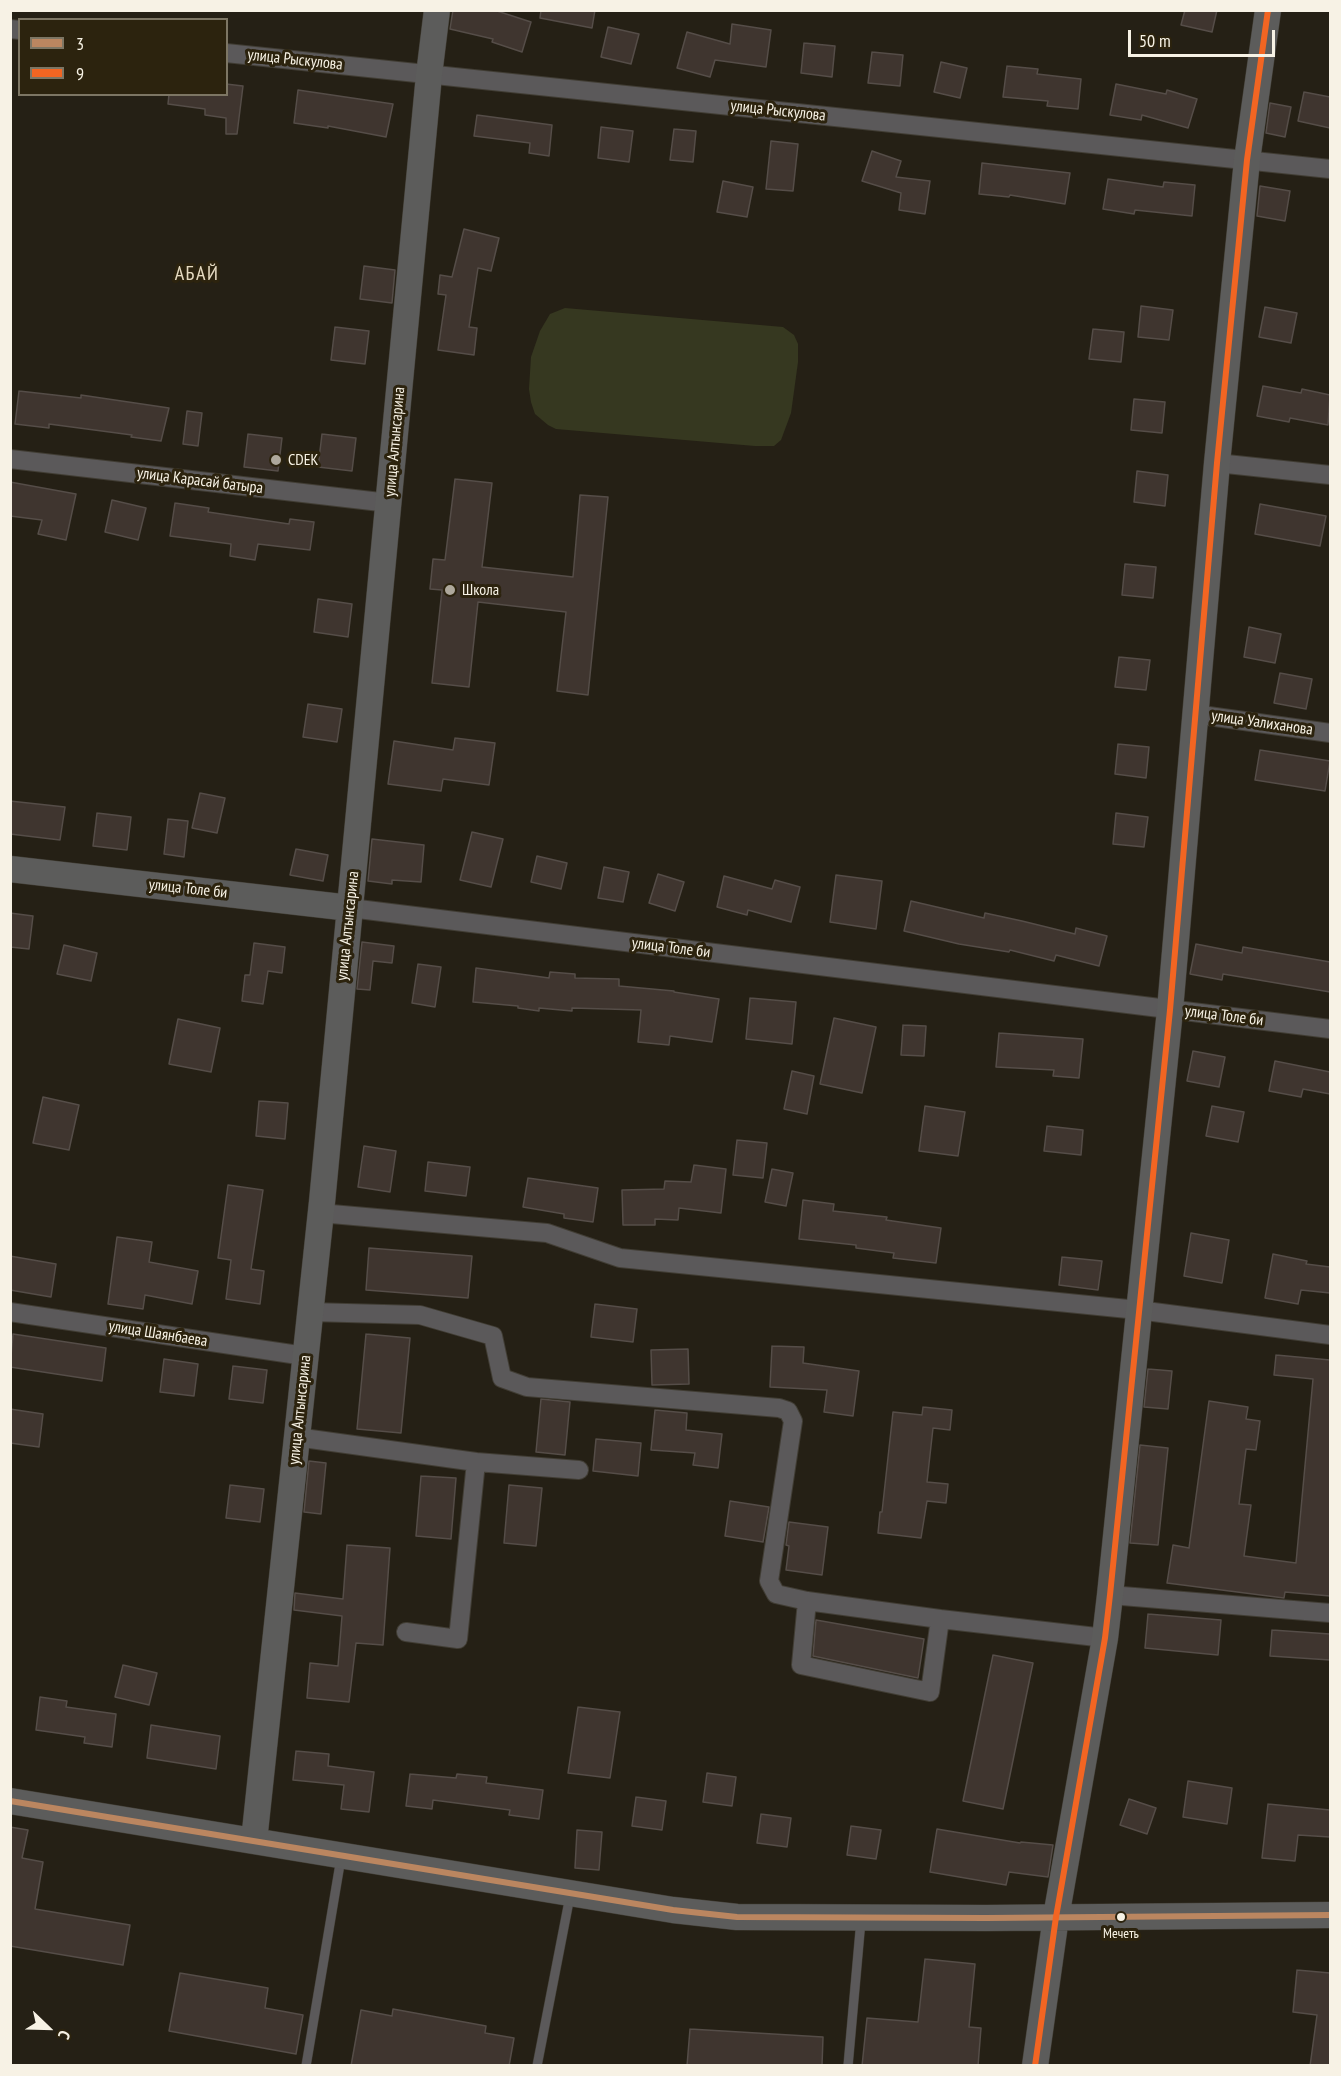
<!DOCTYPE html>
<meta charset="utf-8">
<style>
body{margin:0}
#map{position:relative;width:1341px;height:2076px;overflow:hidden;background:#252015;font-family:"PT Sans Narrow",sans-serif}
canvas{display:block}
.frame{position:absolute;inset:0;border:12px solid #f7f2e5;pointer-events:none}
.legend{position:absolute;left:18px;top:18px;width:210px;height:78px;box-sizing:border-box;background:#2c230e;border:2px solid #7d7664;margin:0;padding:8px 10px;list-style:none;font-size:18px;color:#f7f2e5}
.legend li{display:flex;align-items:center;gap:12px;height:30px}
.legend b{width:30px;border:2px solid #7d7664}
.north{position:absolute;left:18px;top:1998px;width:60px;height:60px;-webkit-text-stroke:4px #2c230e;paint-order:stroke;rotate:113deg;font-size:16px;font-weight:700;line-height:24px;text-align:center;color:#f7f2e5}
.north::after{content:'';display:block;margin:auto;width:21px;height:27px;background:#f7f2e5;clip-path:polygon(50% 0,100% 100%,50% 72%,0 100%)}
.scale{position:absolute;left:1128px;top:30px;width:147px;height:27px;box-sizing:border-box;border:3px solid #f7f2e5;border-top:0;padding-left:8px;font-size:18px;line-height:21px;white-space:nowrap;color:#f7f2e5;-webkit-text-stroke:4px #2c230e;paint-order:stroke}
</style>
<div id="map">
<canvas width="1341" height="2076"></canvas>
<div class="frame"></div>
<ul class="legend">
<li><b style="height:8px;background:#bb8660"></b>3</li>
<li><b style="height:8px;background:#f26522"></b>9</li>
</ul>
<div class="north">С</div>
<div class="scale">50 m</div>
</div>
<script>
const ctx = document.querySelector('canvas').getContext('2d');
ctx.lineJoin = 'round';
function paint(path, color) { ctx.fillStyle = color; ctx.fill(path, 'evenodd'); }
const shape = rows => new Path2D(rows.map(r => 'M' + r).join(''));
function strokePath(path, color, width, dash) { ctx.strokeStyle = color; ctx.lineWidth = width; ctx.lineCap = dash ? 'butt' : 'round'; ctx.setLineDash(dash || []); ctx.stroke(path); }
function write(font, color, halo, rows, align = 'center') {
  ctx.font = font + ' "PT Sans Narrow",sans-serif'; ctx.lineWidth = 6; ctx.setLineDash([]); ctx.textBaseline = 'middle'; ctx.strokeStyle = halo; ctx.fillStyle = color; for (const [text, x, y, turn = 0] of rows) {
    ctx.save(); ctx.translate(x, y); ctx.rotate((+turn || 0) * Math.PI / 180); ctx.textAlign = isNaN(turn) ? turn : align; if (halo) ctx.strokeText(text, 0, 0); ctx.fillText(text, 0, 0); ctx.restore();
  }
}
paint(shape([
 [565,308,783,327,794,335,798,344,798,362,791,413,781,440,774,446,755,446,556,429,548,425,535,414,531,402,529,389,531,357,540,331,550,314]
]), '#363820');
const building = shape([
 [453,10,494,10,531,22,522,52,492,42,493,39,450,29,453,10],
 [541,10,595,10,592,28,540,18,541,10],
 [1185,10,1217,10,1212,32,1181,25,1185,10],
 [732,24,771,30,766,67,715,60,710,77,677,68,687,32,730,44,732,24],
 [608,27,639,34,631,64,601,57,608,27],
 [804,43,835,46,832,77,801,73,804,43],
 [872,52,903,55,900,86,868,83,872,52],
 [941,62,967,68,960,98,934,92,941,62],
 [1007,66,1038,69,1037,74,1081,79,1078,109,1047,106,1048,101,1003,97,1007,66],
 [226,84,243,86,237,134,226,134,226,118,205,115,205,109,168,104,169,94,226,94,226,84],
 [1116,84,1166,94,1167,90,1197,99,1188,128,1142,115,1141,120,1110,115,1116,84],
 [298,90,393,104,386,137,328,126,328,128,294,123,298,90],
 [1304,92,1330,97,1330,128,1298,121,1304,92],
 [1270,103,1291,107,1285,137,1266,133,1270,103],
 [477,115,552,125,549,156,529,153,530,143,474,136,477,115],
 [601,127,633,131,629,162,598,158,601,127],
 [674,129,696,131,693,162,670,160,674,129],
 [771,141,798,144,793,191,766,189,771,141],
 [872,151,901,161,896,177,930,181,925,214,899,210,901,193,862,181,872,151],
 [982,163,1070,173,1065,204,1010,195,1009,197,979,194,982,163],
 [1108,179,1163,187,1164,182,1195,185,1192,216,1135,210,1134,214,1103,209,1108,179],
 [723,181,753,187,747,217,717,212,723,181],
 [1260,186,1290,191,1285,221,1257,216,1260,186],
 [464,229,499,238,491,271,478,268,469,327,477,328,474,355,438,350,446,295,438,294,440,275,452,277,464,229],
 [364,266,395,270,392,303,360,299,364,266],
 [1141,306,1173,310,1169,340,1138,337,1141,306],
 [1265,307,1297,313,1291,343,1259,337,1265,307],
 [335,327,369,331,365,364,331,360,335,327],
 [1093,329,1124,332,1121,362,1089,359,1093,329],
 [1263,386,1301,393,1302,389,1330,395,1328,425,1290,418,1289,422,1257,416,1263,386],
 [19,391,81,398,81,395,169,408,161,441,131,437,132,435,49,424,49,428,15,424,19,391],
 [1134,399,1165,402,1162,433,1131,430,1134,399],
 [187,411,202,413,198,446,183,444,187,411],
 [248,434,282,438,278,471,244,467,248,434],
 [322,434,356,438,352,471,318,467,322,434],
 [1137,471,1168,475,1165,506,1134,502,1137,471],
 [455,479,492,483,482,567,573,577,580,495,608,497,588,695,557,691,566,612,478,602,469,687,432,683,442,590,430,589,433,559,445,560,455,479],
 [10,482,76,494,66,540,38,534,42,520,10,516,10,482],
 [112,500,146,508,138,540,105,532,112,500],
 [175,503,209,508,208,512,289,524,290,519,314,522,310,550,258,544,255,560,230,556,231,544,170,536,175,503],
 [1260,504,1326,516,1320,546,1255,534,1260,504],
 [1125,564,1156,567,1153,598,1122,595,1125,564],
 [318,599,352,604,348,637,314,632,318,599],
 [1249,627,1281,634,1275,663,1244,657,1249,627],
 [1119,657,1150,660,1146,690,1115,687,1119,657],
 [1280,673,1312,679,1306,709,1274,703,1280,673],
 [308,704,342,709,337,742,303,737,308,704],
 [455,738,495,743,489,785,443,779,441,791,388,784,394,741,453,750,455,738],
 [1118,744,1149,747,1146,778,1115,774,1118,744],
 [1260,750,1330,761,1325,791,1255,780,1260,750],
 [200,793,225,798,217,833,192,828,200,793],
 [10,801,65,807,60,840,10,834,10,801],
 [97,813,131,817,127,850,93,846,97,813],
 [1116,813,1148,817,1144,847,1113,844,1116,813],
 [168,819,188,821,184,857,164,854,168,819],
 [472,832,503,839,491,887,460,880,472,832],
 [372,839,424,845,421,882,392,880,392,884,368,881,372,839],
 [296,849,328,855,323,881,290,875,296,849],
 [537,856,567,863,561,889,531,882,537,856],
 [604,867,629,872,623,902,598,898,604,867],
 [658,874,684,882,675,911,649,903,658,874],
 [836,875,882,881,876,929,830,922,836,875],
 [724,876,772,889,775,880,800,887,791,922,748,910,747,915,717,907,724,876],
 [911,901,984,918,985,913,1022,921,1075,934,1076,928,1107,936,1099,966,1056,955,1054,961,1010,950,1009,952,959,944,904,931,911,901],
 [10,913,33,916,29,949,10,947,10,913],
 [362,942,394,946,392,963,373,961,370,990,357,989,362,942],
 [254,943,285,947,282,973,268,971,263,1004,242,1001,245,975,250,975,254,943],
 [1196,944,1242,953,1243,947,1330,962,1330,992,1223,974,1222,980,1190,974,1196,944],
 [64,945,97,953,91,981,57,974,64,945],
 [418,964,441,967,435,1007,412,1003,418,964],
 [476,968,549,978,550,972,575,974,575,978,619,979,619,986,674,991,674,992,719,999,712,1042,670,1036,669,1045,638,1042,641,1010,572,1008,572,1011,539,1008,539,1011,518,1008,518,1006,473,1002,476,968],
 [750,998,796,1002,792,1044,746,1039,750,998],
 [834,1018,876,1027,862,1093,820,1084,834,1018],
 [178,1019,220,1028,211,1072,169,1064,178,1019],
 [903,1025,926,1026,924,1056,901,1055,903,1025],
 [999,1033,1083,1039,1079,1078,1053,1076,1054,1070,996,1067,999,1033],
 [1193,1051,1225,1057,1219,1087,1187,1081,1193,1051],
 [1275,1061,1330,1072,1330,1094,1303,1089,1301,1097,1269,1091,1275,1061],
 [792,1071,814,1076,807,1114,784,1109,792,1071],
 [43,1097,79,1105,69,1150,33,1143,43,1097],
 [259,1101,288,1103,285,1139,256,1136,259,1101],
 [925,1106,965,1112,958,1156,919,1151,925,1106],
 [1212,1106,1244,1112,1238,1142,1206,1136,1212,1106],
 [1047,1126,1083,1130,1081,1155,1044,1151,1047,1126],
 [737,1140,767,1143,763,1178,733,1175,737,1140],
 [364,1146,396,1151,390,1192,358,1187,364,1146],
 [428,1162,470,1167,466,1196,425,1191,428,1162],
 [694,1165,726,1169,721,1213,679,1208,678,1220,655,1219,655,1225,623,1225,622,1190,664,1189,665,1181,691,1182,694,1165],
 [772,1169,793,1173,786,1206,765,1202,772,1169],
 [528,1178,598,1188,593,1222,564,1218,564,1214,523,1207,528,1178],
 [228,1185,263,1190,251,1269,264,1271,260,1304,226,1299,231,1260,218,1258,228,1185],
 [803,1200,834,1204,833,1211,887,1217,886,1220,941,1228,936,1263,893,1258,894,1253,856,1248,856,1245,799,1239,803,1200],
 [1191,1233,1229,1240,1222,1283,1184,1276,1191,1233],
 [117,1237,152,1242,149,1262,198,1271,192,1304,145,1295,143,1309,108,1304,117,1237],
 [369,1248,472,1256,468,1298,366,1290,369,1248],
 [1273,1254,1307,1261,1306,1264,1330,1267,1330,1293,1301,1290,1298,1304,1265,1298,1273,1254],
 [10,1256,56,1264,51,1297,10,1290,10,1256],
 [1062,1257,1102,1261,1098,1290,1059,1285,1062,1257],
 [595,1304,637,1309,633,1342,591,1337,595,1304],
 [13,1334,106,1348,102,1381,10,1367,13,1334],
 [366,1334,410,1338,401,1433,357,1429,366,1334],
 [772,1346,804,1347,803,1363,859,1371,853,1416,824,1412,827,1390,770,1387,772,1346],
 [688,1349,689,1384,652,1385,651,1350,688,1349],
 [1276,1355,1330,1360,1330,1596,1285,1592,1284,1598,1167,1583,1173,1545,1189,1548,1209,1401,1248,1407,1246,1419,1260,1421,1256,1450,1246,1449,1239,1504,1251,1505,1244,1556,1296,1563,1313,1379,1274,1375,1276,1355],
 [164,1359,198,1364,194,1396,160,1392,164,1359],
 [233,1366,267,1370,263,1403,229,1399,233,1366],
 [1148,1369,1172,1371,1168,1409,1144,1407,1148,1369],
 [541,1399,570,1402,565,1455,536,1452,541,1399],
 [923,1407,952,1410,950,1430,933,1428,927,1482,948,1484,946,1503,927,1501,921,1538,878,1533,880,1512,882,1512,893,1412,922,1415,923,1407],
 [10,1409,43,1414,39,1447,10,1443,10,1409],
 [655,1410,687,1413,686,1430,722,1434,718,1468,693,1465,695,1453,651,1450,655,1410],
 [596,1439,641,1443,638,1476,593,1471,596,1439],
 [1140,1445,1168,1448,1158,1545,1130,1543,1140,1445],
 [309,1461,326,1463,321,1514,304,1512,309,1461],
 [421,1476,456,1478,451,1539,416,1536,421,1476],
 [230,1485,264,1489,260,1522,226,1518,230,1485],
 [509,1485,542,1488,536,1546,504,1543,509,1485],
 [730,1501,769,1507,763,1542,725,1536,730,1501],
 [789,1522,828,1527,822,1575,786,1570,789,1546,786,1545,789,1522],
 [347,1545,390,1548,383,1645,356,1643,349,1702,307,1698,310,1663,338,1666,342,1616,294,1610,295,1593,343,1599,347,1545],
 [1148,1614,1221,1620,1218,1655,1145,1648,1148,1614],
 [816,1620,924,1639,918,1678,813,1656,816,1620],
 [1272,1630,1330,1634,1330,1660,1270,1656,1272,1630],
 [993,1655,1033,1663,1003,1809,963,1801,993,1655],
 [123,1665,157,1673,149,1705,115,1697,123,1665],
 [40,1697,67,1701,66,1707,116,1714,112,1747,84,1743,85,1737,36,1730,40,1697],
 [578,1707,620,1712,610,1778,568,1773,578,1707],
 [151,1725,220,1736,216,1769,147,1758,151,1725],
 [296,1751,329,1754,328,1766,374,1772,369,1812,341,1809,344,1785,293,1780,296,1751],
 [707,1773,736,1777,732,1806,703,1802,707,1773],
 [410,1774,456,1778,457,1774,487,1777,486,1783,543,1790,539,1819,509,1815,510,1810,433,1800,432,1809,406,1806,410,1774],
 [1188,1781,1232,1788,1227,1824,1183,1817,1188,1781],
 [636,1797,666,1801,662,1830,632,1826,636,1797],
 [1129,1799,1156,1808,1147,1834,1120,1825,1129,1799],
 [1268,1804,1330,1810,1330,1837,1298,1835,1295,1861,1262,1858,1268,1804],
 [761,1814,791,1818,787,1847,757,1843,761,1814],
 [851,1826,881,1830,876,1859,847,1855,851,1826],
 [10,1827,28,1830,22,1858,43,1862,35,1909,130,1925,123,1965,10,1946,10,1827],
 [937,1829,1020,1843,1021,1842,1053,1845,1048,1877,1009,1872,1006,1885,930,1872,937,1829],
 [577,1830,602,1832,599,1870,575,1868,577,1830],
 [925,1959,975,1964,969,2027,981,2028,978,2066,862,2066,867,2018,918,2022,925,1959],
 [1297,1970,1330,1973,1330,2066,1310,2066,1317,2015,1293,2012,1297,1970],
 [180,1973,268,1988,265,2008,303,2015,296,2054,169,2031,180,1973],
 [393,2009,486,2026,485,2033,514,2038,509,2066,351,2066,361,2010,392,2016,393,2009],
 [690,2029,823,2037,822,2066,687,2066,690,2029]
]);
paint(building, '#3f352f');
strokePath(building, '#554d48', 1.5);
const lane = shape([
 [306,2066,341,1858],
 [537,2066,570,1896],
 [848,2066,861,1920]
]);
const street = shape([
 [10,29,20,30],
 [226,53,1330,169],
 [10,459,389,503],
 [1217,463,1330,475],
 [1194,714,1330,733],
 [350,908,1330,1029],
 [320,1213,547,1233,620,1258,1138,1310,1330,1335],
 [10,1312,305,1356],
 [310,1312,420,1315,493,1336,502,1378,527,1387,779,1408,788,1411,793,1421,769,1581,776,1594,807,1601,940,1619,930,1692,801,1665,807,1601],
 [296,1437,476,1462],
 [1110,1595,1330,1613],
 [940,1619,1105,1638],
 [406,1632,458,1639,476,1462,579,1470]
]);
const secondary = shape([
 [10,869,350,908],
 [10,1801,673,1910,737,1917,986,1918,1330,1915],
 [254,1841,322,1202,429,75,437,10],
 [1035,2066,1056,1917,1105,1638,1110,1595,1170,1010,1217,463,1247,160,1268,10]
]);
strokePath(lane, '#413d34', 10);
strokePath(street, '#413d34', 20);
strokePath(secondary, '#413d34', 27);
strokePath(lane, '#5b595a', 9);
strokePath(street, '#5b595a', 18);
strokePath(secondary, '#5c5c5b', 26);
strokePath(shape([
 [10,1801,673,1910,737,1917,986,1918,1330,1915]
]), '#bb8660', 6);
strokePath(shape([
 [1035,2066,1056,1917,1105,1638,1110,1595,1170,1010,1217,463,1247,160,1268,10]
]), '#f26522', 6);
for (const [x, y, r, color] of [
 [276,460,6,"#aea89c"],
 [450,590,6,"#aea89c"],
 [1121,1917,5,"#f7f2e5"]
]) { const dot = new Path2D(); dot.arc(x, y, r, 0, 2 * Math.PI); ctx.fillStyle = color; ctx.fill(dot); strokePath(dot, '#2c230e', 2); }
write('14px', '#f7f2e5', '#2c230e', [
 ["Мечеть",1121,1934]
]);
write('16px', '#f7f2e5', '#2c230e', [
 ["улица Рыскулова",295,60,6],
 ["улица Рыскулова",778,111,6],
 ["улица Алтынсарина",395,442,-85],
 ["улица Карасай батыра",200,481,7],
 ["улица Уалиханова",1262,723,8],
 ["улица Толе би",188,889,6],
 ["улица Алтынсарина",348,926,-84],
 ["улица Толе би",671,948,7],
 ["улица Толе би",1224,1016,7],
 ["улица Шаянбаева",158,1334,9],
 ["улица Алтынсарина",300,1410,-84]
]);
write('16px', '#f7f2e5', '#2c230e', [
 ["CDEK",288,460],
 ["Школа",462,590]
], 'left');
ctx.letterSpacing = '1.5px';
write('20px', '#e5dac1', '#2c230e', [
 ["АБАЙ",197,274]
]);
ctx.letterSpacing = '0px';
</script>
